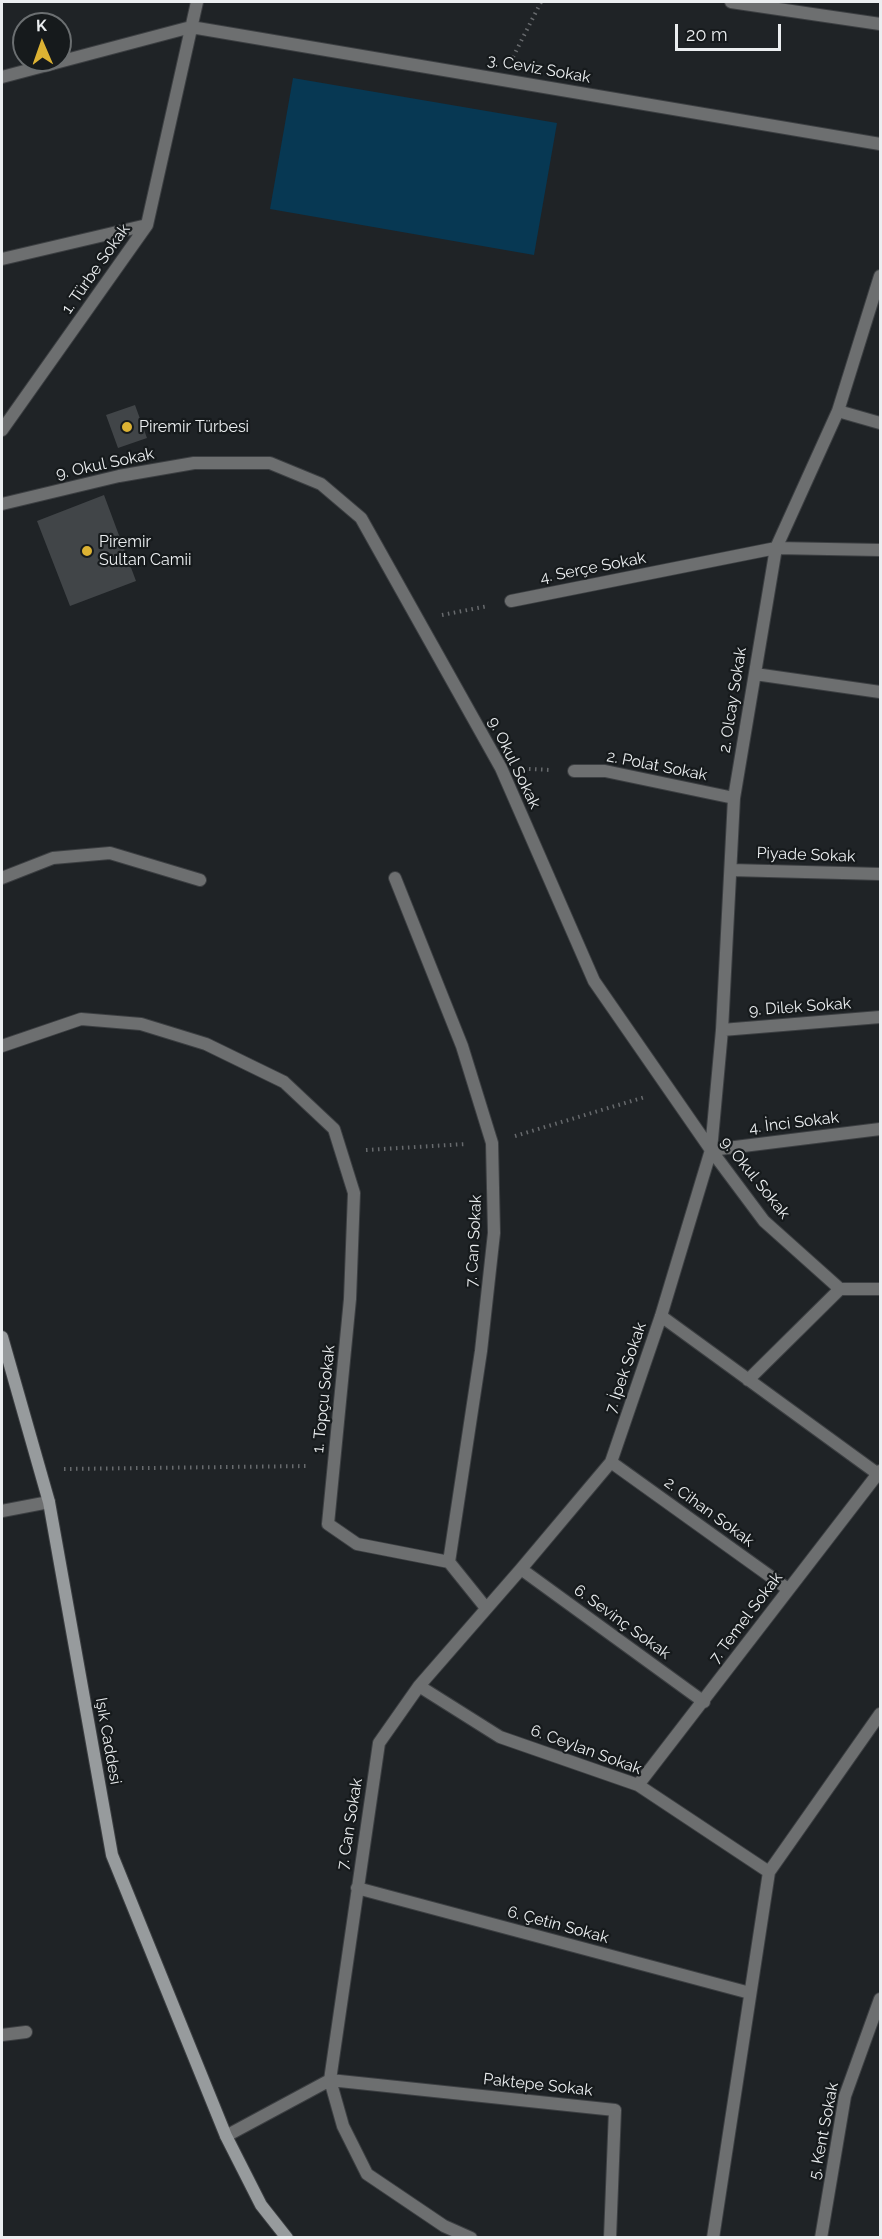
<!DOCTYPE html>
<meta charset="utf-8">
<style>
body{margin:0}
#map{position:relative;width:882px;height:2239px;overflow:hidden;background:#1f2326;font-family:Raleway,sans-serif}
canvas{display:block}
.frame{position:absolute;inset:0;border:3px solid #ebeef0;pointer-events:none}
.north{position:absolute;left:12px;top:12px;width:60px;height:60px;box-sizing:border-box;background:#161a1c;border:2px solid #6b6f71;border-radius:50%;rotate:358deg;font-size:16px;font-weight:700;line-height:24px;text-align:center;color:#ebeef0}
.north::after{content:'';display:block;margin:auto;width:21px;height:27px;background:#dcb233;clip-path:polygon(50% 0,100% 100%,50% 72%,0 100%)}
.scale{position:absolute;left:675px;top:24px;width:106px;height:27px;box-sizing:border-box;border:3px solid #ebeef0;border-top:0;padding-left:8px;font-size:18px;line-height:21px;white-space:nowrap;color:#ebeef0;-webkit-text-stroke:4px #161a1c;paint-order:stroke}
</style>
<div id="map">
<canvas width="882" height="2239"></canvas>
<div class="frame"></div>
<div class="north">K</div>
<div class="scale">20 m</div>
</div>
<script>
const ctx = document.querySelector('canvas').getContext('2d');
ctx.lineJoin = 'round';
function paint(path, color) { ctx.fillStyle = color; ctx.fill(path, 'evenodd'); }
const shape = rows => new Path2D(rows.map(r => 'M' + r).join(''));
function strokePath(path, color, width, dash) { ctx.strokeStyle = color; ctx.lineWidth = width; ctx.lineCap = dash ? 'butt' : 'round'; ctx.setLineDash(dash || []); ctx.stroke(path); }
function write(font, color, halo, rows, align = 'center') {
  ctx.font = font + ' Raleway,sans-serif'; ctx.lineWidth = 4.5; ctx.setLineDash([]); ctx.textBaseline = 'middle'; ctx.strokeStyle = halo; ctx.fillStyle = color; for (const [text, x, y, turn = 0] of rows) {
    ctx.save(); ctx.translate(x, y); ctx.rotate((+turn || 0) * Math.PI / 180); ctx.textAlign = isNaN(turn) ? turn : align; if (halo) ctx.strokeText(text, 0, 0); ctx.fillText(text, 0, 0); ctx.restore();
  }
}
paint(shape([
 [293,78,557,123,534,255,270,209]
]), '#073853');
paint(shape([
 [135,405,147,438,118,448,106,415],
 [104,495,136,581,70,606,37,521]
]), '#414548');
const minor = shape([
 [731,2,880,24],
 [2,77,191,27,880,144],
 [2,259,147,225],
 [838,411,880,423],
 [2,430,147,225,197,2],
 [2,504,119,476,194,463,270,463,321,484,361,518,501,768,594,981,711,1150,764,1221,840,1289,880,1289],
 [511,601,776,548,880,550],
 [755,674,880,692],
 [574,771,605,771,734,798],
 [731,870,880,874],
 [2,878,53,858,110,853,200,880],
 [395,878,462,1046,492,1143,494,1233,481,1351,449,1562,486,1608],
 [722,1030,880,1017],
 [2,1046,81,1019,141,1024,206,1044,284,1082,334,1129,354,1193,350,1299,328,1524,357,1544,449,1562],
 [711,1150,880,1129],
 [661,1316,878,1474],
 [748,1380,840,1289],
 [611,1462,788,1589],
 [2,1511,49,1502],
 [521,1569,704,1702],
 [419,1686,500,1737,638,1785,769,1872],
 [638,1785,880,1471],
 [357,1888,750,1993],
 [2,2035,26,2032],
 [330,2080,615,2110,610,2238],
 [226,2136,330,2080],
 [471,2238,444,2226,367,2174,343,2126,330,2080,379,1743,419,1686,521,1569,611,1462,661,1316,711,1150,722,1030,734,798,776,548,838,411,880,276],
 [713,2238,769,1872,880,1714],
 [821,2238,845,2096,880,1999]
]);
const secondary = shape([
 [2,1337,49,1502,112,1855,226,2136,261,2205,287,2238]
]);
strokePath(minor, '#3c3f42', 14);
strokePath(secondary, '#3c3f42', 14);
strokePath(shape([
 [513,57,541,2],
 [442,615,488,606],
 [529,769,551,770],
 [515,1136,645,1097],
 [366,1150,466,1144],
 [64,1469,309,1466]
]), '#676a6d', 4, [1.5, 4.5]);
strokePath(minor, '#6d6f70', 12);
strokePath(secondary, '#979b9d', 12);
for (const [x, y, r, color] of [
 [127,427,6,"#dcb233"],
 [87,551,6,"#dcb233"]
]) { const dot = new Path2D(); dot.arc(x, y, r, 0, 2 * Math.PI); ctx.fillStyle = color; ctx.fill(dot); strokePath(dot, '#161a1c', 2); }
write('16px', '#ebeef0', '#161a1c', [
 ["3. Ceviz Sokak",539,69,10],
 ["1. Türbe Sokak",96,269,-55],
 ["9. Okul Sokak",105,464,-12],
 ["4. Serçe Sokak",593,568,-11],
 ["2. Olcay Sokak",733,700,-81],
 ["9. Okul Sokak",514,763,64],
 ["2. Polat Sokak",657,766,11],
 ["Piyade Sokak",806,855,2],
 ["9. Dilek Sokak",800,1007,-4],
 ["4. İnci Sokak",794,1123,-7],
 ["9. Okul Sokak",755,1178,51],
 ["7. Can Sokak",474,1241,-87],
 ["7. İpek Sokak",626,1368,-71],
 ["1. Topçu Sokak",324,1399,-84],
 ["2. Cihan Sokak",709,1512,36],
 ["7. Temel Sokak",746,1618,-53],
 ["6. Sevinç Sokak",622,1622,36],
 ["Işık Caddesi",108,1741,80],
 ["6. Ceylan Sokak",586,1750,20],
 ["7. Can Sokak",350,1824,-81],
 ["6. Çetin Sokak",558,1925,15],
 ["Paktepe Sokak",538,2085,6],
 ["5. Kent Sokak",824,2131,-79]
]);
write('16px', '#ebeef0', '#161a1c', [
 ["Piremir Türbesi",139,427],
 ["Piremir",99,542],
 ["Sultan Camii",99,560]
], 'left');
</script>
